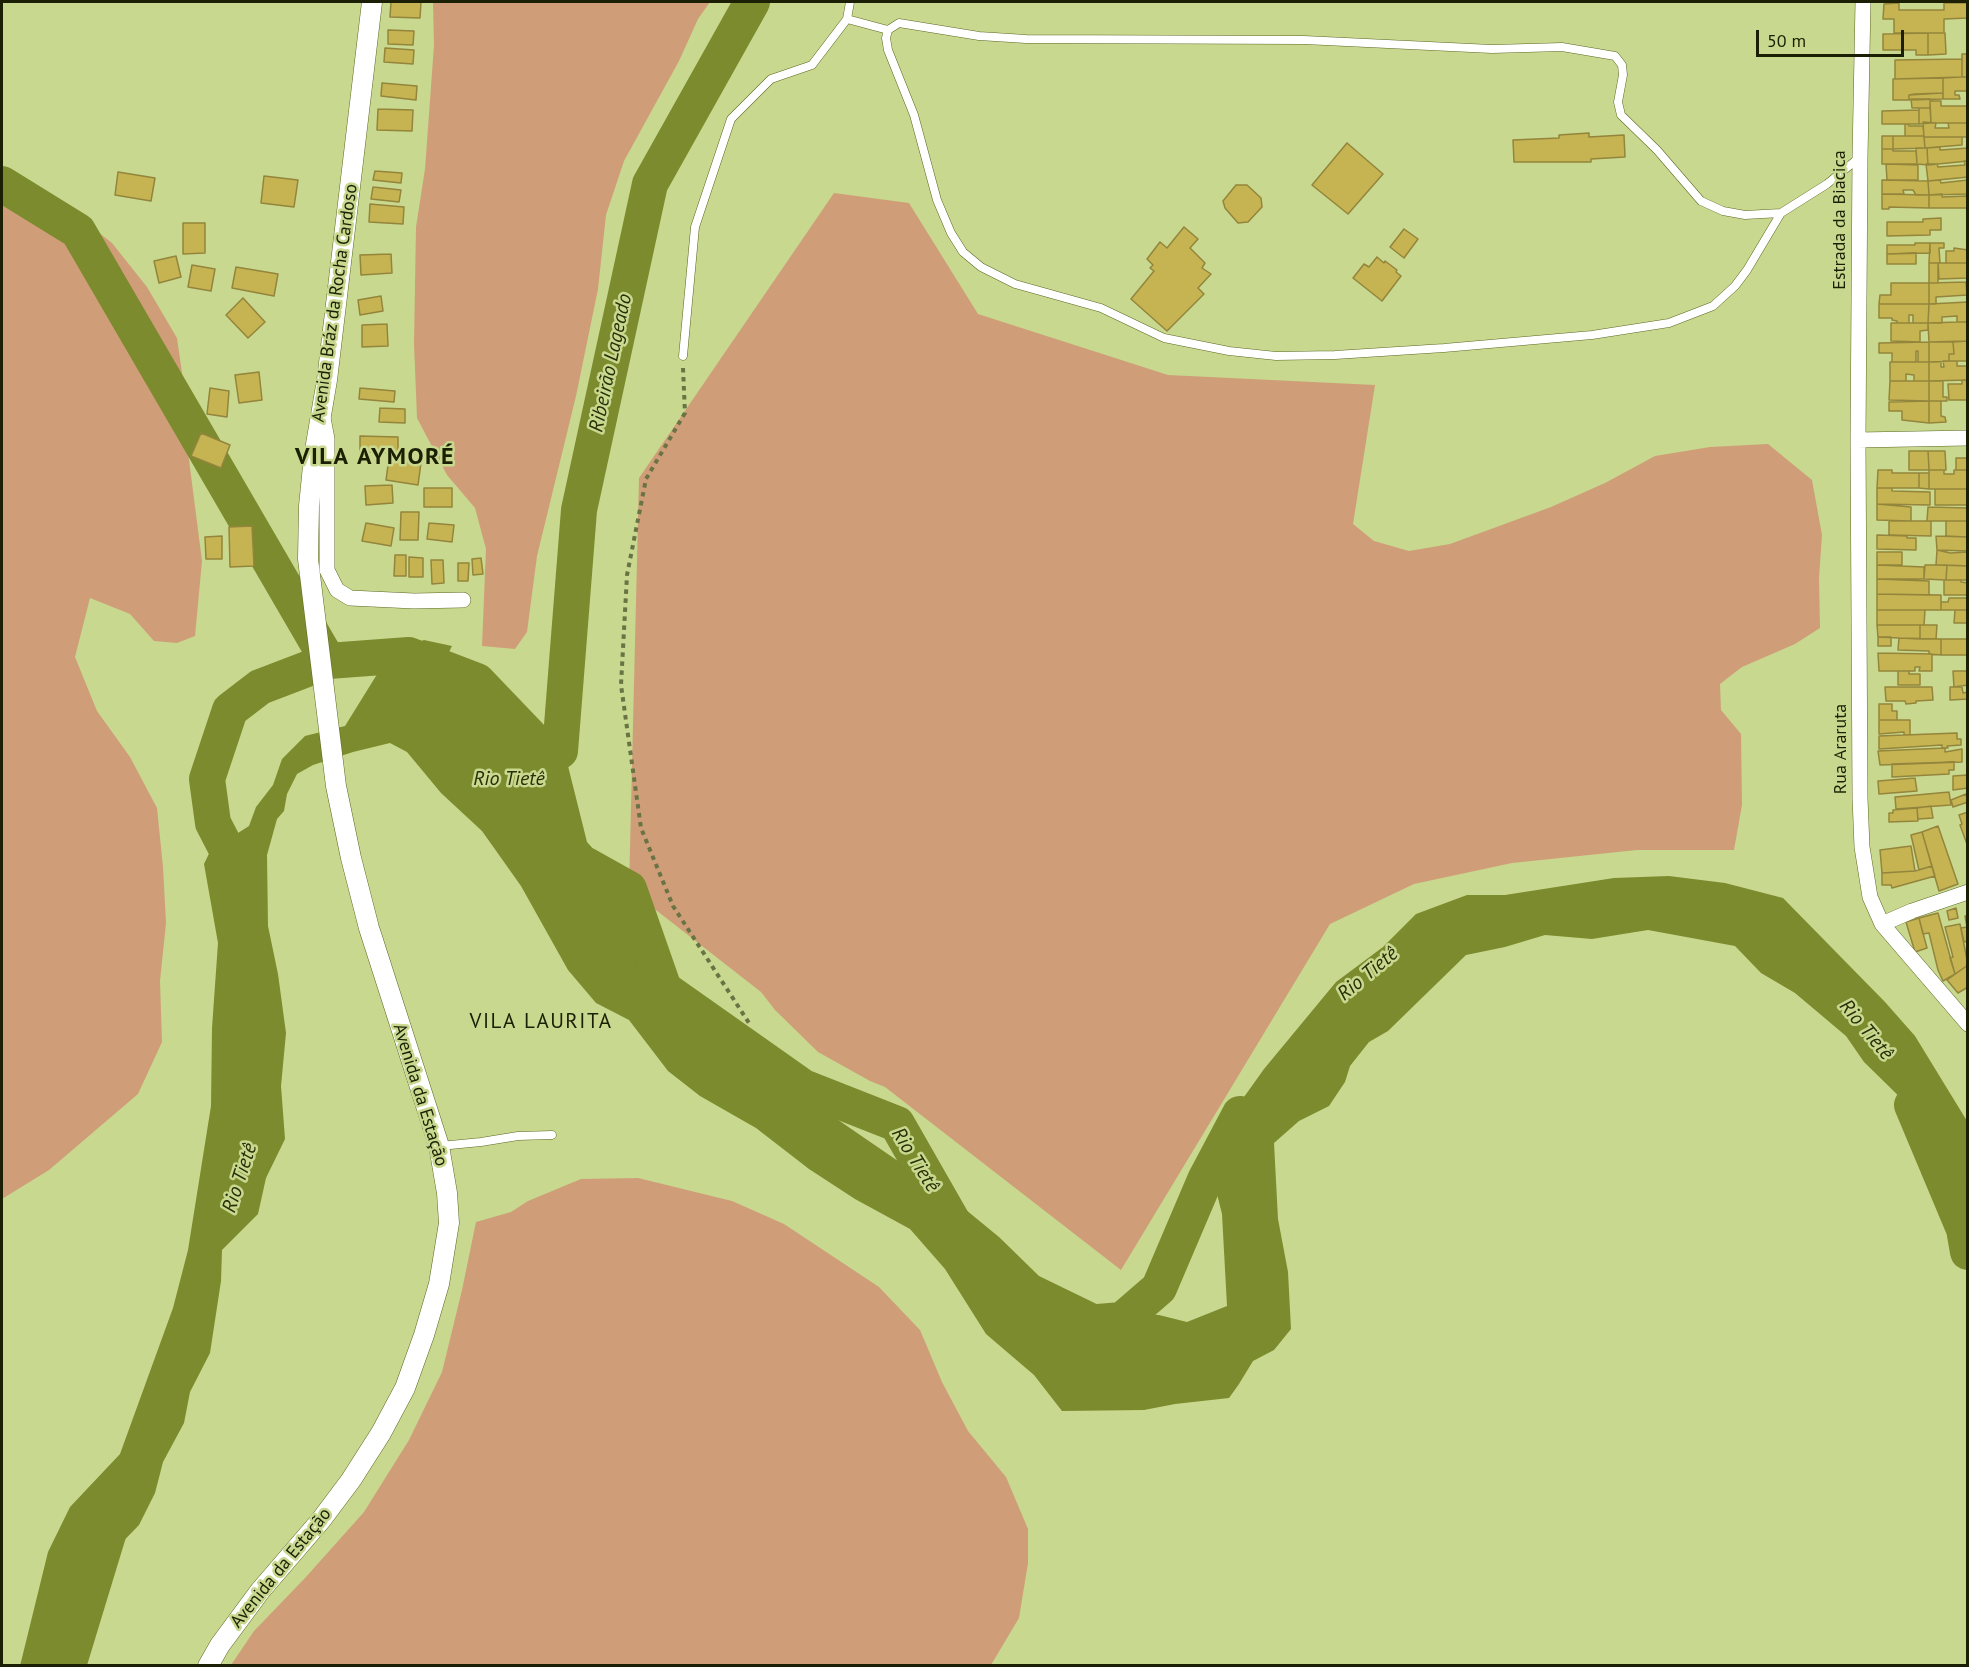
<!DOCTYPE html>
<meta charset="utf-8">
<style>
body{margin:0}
#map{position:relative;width:1969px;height:1667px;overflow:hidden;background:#c8d88f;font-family:"PT Sans",sans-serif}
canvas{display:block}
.frame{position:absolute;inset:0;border:3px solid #1b2004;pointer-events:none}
.scale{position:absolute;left:1756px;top:30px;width:148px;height:27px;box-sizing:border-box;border:3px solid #1b2004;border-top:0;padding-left:8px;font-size:18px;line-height:21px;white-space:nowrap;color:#1b2004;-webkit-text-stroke:4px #c8d88f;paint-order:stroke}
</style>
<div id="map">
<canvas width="1969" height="1667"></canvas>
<div class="frame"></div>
<div class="scale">50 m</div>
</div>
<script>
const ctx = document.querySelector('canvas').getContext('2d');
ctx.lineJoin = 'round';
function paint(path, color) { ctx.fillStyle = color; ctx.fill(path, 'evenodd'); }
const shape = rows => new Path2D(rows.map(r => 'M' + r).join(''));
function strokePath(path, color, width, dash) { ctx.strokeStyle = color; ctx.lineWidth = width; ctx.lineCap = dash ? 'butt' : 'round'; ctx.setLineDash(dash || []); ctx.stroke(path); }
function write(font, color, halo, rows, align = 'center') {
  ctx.font = font + ' "PT Sans",sans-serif'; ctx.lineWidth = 5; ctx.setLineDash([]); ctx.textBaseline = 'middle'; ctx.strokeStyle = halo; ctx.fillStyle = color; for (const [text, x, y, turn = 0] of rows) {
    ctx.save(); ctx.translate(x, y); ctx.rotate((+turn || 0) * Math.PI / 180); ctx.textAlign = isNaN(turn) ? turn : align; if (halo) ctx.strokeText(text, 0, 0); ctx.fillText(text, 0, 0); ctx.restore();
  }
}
paint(shape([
 [433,2,710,2,698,19,679,61,624,161,606,215,598,289,576,396,537,556,527,632,515,649,482,646,486,549,475,508,447,475,417,418,414,344,416,227,425,169,434,45],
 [2,188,66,207,112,243,147,287,177,338,185,394,188,452,202,561,195,636,177,643,154,641,130,614,90,598,75,657,97,711,130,757,157,808,163,867,166,923,160,981,162,1042,138,1094,49,1170,2,1199],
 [834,193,909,203,978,314,1168,375,1375,385,1353,524,1374,541,1409,551,1450,544,1551,507,1605,483,1655,456,1710,447,1768,444,1812,480,1822,535,1819,578,1820,628,1795,644,1742,667,1720,684,1721,710,1741,734,1742,805,1734,850,1637,850,1512,863,1414,884,1330,924,1121,1270,885,1087,870,1081,818,1052,775,1010,761,992,629,889,639,478],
 [638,1178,732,1201,784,1224,879,1287,920,1330,942,1382,968,1431,1006,1477,1028,1529,1028,1563,1019,1618,991,1665,231,1665,254,1631,305,1578,364,1512,409,1440,442,1372,462,1290,476,1222,511,1212,528,1201,581,1179]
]), '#cf9e78');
paint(shape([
 [424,640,452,646,441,668,456,686,490,714,547,730,567,762,587,842,629,889,640,950,688,1017,949,1196,999,1237,1039,1276,1111,1311,1159,1315,1187,1322,1227,1306,1222,1214,1212,1174,1224,1125,1264,1069,1336,982,1383,947,1416,914,1467,895,1505,895,1614,878,1669,876,1725,883,1783,898,1885,1002,1915,1036,1967,1121,1967,1220,1961,1192,1926,1143,1912,1109,1864,1062,1846,1036,1795,993,1761,973,1735,946,1648,930,1592,939,1545,935,1505,947,1466,955,1388,1031,1369,1042,1350,1066,1345,1082,1329,1106,1299,1121,1274,1143,1278,1219,1288,1272,1291,1329,1274,1350,1253,1361,1239,1384,1229,1398,1175,1404,1144,1410,1062,1411,1034,1375,986,1334,945,1269,910,1229,855,1199,809,1169,756,1128,700,1096,668,1071,629,1020,596,1003,568,970,521,886,482,831,441,793,407,752,390,743,353,752,313,765,297,774,287,794,284,811,277,819,267,855,268,926,278,974,286,1033,281,1086,285,1139,266,1178,258,1214,222,1250,221,1281,210,1353,190,1392,184,1423,163,1462,155,1493,139,1525,104,1561,94,1579,94,1607,88,1651,79,1665,20,1666,48,1552,70,1507,120,1454,173,1308,188,1250,211,1106,212,1028,218,943,204,864,217,837,238,833,249,826,256,807,273,785,282,759,305,736,345,726,376,676,394,652]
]), '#7b8b2d');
strokePath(shape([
 [2,184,78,231,328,661],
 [560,751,579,510,650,184,752,2],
 [586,865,629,889,664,989,803,1087,897,1124,957,1229],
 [242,879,213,823,207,779,230,710,260,687,328,661,409,655,477,681,545,752,546,757],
 [1912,1105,1964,1229,1968,1252],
 [1086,1323,1122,1320,1159,1288,1205,1180,1240,1114],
 [68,1666,110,1528]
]), '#7b8b2d', 36);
const building = shape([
 [391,2,421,2,420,18,390,17,391,2],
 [1899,3,1899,10,1944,10,1944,3,1968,3,1968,18,1944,19,1944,33,1894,33,1894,19,1883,19,1884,4,1899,3],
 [388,30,414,31,413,45,388,44,388,30],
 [1928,33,1945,33,1946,54,1928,55,1928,33],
 [1928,33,1928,55,1916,55,1916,50,1883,50,1883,34,1928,33],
 [385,48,414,50,413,64,384,62,385,48],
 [1962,54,1968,54,1968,77,1962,77,1962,54],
 [1962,59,1962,77,1895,79,1895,60,1962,59],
 [1962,77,1968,77,1968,91,1955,91,1955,95,1959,95,1960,99,1943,99,1943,78,1962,77],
 [1943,78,1943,93,1915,94,1909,95,1909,100,1893,100,1893,79,1943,78],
 [382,83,417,86,416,100,381,96,382,83],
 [1943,93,1943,99,1909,100,1909,95,1943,93],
 [1911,99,1930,99,1930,108,1912,108,1911,99],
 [1930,101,1941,101,1941,106,1968,106,1968,123,1931,123,1930,101],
 [1919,108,1930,108,1931,123,1919,124,1919,108],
 [378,109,413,110,412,131,377,130,378,109],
 [1919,110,1919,124,1882,124,1882,111,1919,110],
 [1923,122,1936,123,1935,128,1949,128,1948,123,1968,123,1968,137,1924,137,1923,122],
 [1905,124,1908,124,1909,126,1923,126,1924,136,1905,136,1905,124],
 [1589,133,1589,137,1624,135,1625,157,1591,159,1591,162,1514,162,1513,140,1559,138,1559,135,1589,133],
 [1882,136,1893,136,1893,149,1882,149,1882,136],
 [1893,136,1924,136,1925,148,1893,149,1893,136],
 [1924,137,1962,137,1962,145,1925,148,1924,137],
 [1347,143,1383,174,1348,214,1312,185,1347,143],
 [1940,147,1940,150,1968,148,1968,161,1928,165,1927,148,1940,147],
 [1916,148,1927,148,1928,165,1917,164,1916,148],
 [1882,149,1893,149,1893,151,1916,151,1917,164,1882,164,1882,149],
 [1964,161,1968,161,1968,177,1928,181,1926,164,1937,164,1938,167,1965,165,1964,161],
 [1886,164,1918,165,1918,180,1887,180,1886,164],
 [375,171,402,173,401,183,373,180,375,171],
 [118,172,155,178,151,201,115,195,118,172],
 [264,176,298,180,294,207,261,203,264,176],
 [1882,180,1928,181,1929,195,1916,195,1913,190,1903,190,1904,194,1882,194,1882,180],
 [1940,180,1941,183,1968,180,1968,194,1929,195,1928,181,1940,180],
 [1236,185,1247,185,1261,198,1262,207,1248,222,1238,223,1225,208,1223,201,1236,185],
 [373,187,401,190,399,202,371,199,373,187],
 [1882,194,1929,195,1929,208,1889,207,1889,209,1882,209,1882,194],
 [1942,194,1942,197,1968,196,1968,208,1929,208,1929,195,1942,194],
 [370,204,404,207,403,224,369,222,370,204],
 [1941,218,1941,230,1930,230,1930,235,1887,236,1887,222,1923,222,1923,219,1941,218],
 [183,223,205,223,205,253,183,254,183,223],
 [1184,227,1198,239,1190,248,1205,263,1202,268,1211,274,1198,288,1204,294,1167,331,1131,299,1154,271,1150,268,1153,265,1147,259,1160,242,1167,248,1184,227],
 [1404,229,1418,239,1404,258,1390,247,1404,229],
 [1915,243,1930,243,1930,253,1887,254,1887,245,1915,245,1915,243],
 [1930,243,1944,243,1944,248,1939,248,1940,263,1929,263,1930,243],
 [1954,248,1968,250,1968,263,1946,263,1946,251,1954,251,1954,248],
 [1916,253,1916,264,1887,264,1887,254,1916,253],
 [391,254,392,273,361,275,360,255,391,254],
 [176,256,181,277,159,283,154,261,176,256],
 [1377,257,1384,263,1385,261,1397,270,1396,272,1401,276,1382,301,1353,278,1364,264,1369,267,1377,257],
 [1929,263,1938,263,1938,283,1929,283,1929,263],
 [1938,263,1968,263,1968,278,1939,279,1938,263],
 [192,265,215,269,211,291,188,287,192,265],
 [236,267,278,274,274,296,232,288,236,267],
 [1966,282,1967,295,1936,297,1936,304,1929,304,1929,283,1966,282],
 [1891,283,1929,283,1929,304,1879,304,1880,295,1891,295,1891,283],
 [381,296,383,311,360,315,358,300,381,296],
 [243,298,265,322,248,338,226,315,243,298],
 [1968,302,1968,322,1957,322,1957,316,1942,317,1942,323,1928,323,1929,304,1968,302],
 [1879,304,1929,304,1928,323,1913,323,1913,315,1909,315,1909,323,1897,323,1897,321,1892,320,1892,318,1879,318,1879,304],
 [1957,322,1968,322,1968,341,1929,342,1928,323,1957,322],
 [1891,323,1928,323,1928,330,1920,331,1920,342,1891,341,1891,323],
 [387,324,388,346,362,347,362,325,387,324],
 [1968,341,1968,361,1949,361,1949,354,1954,354,1953,342,1968,341],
 [1929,342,1929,362,1918,362,1918,351,1916,351,1916,362,1892,362,1892,353,1879,353,1879,343,1929,342],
 [1929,342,1953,342,1954,354,1949,354,1949,361,1929,362,1929,342],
 [1943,361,1957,361,1957,366,1968,366,1968,380,1929,381,1929,362,1941,362,1941,367,1944,367,1943,361],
 [1890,362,1929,362,1929,381,1914,381,1914,375,1906,374,1906,381,1890,381,1890,362],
 [259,372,262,400,239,403,235,375,259,372],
 [1962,380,1968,380,1968,400,1949,400,1948,384,1962,384,1962,380],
 [1890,381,1929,381,1929,401,1889,400,1890,381],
 [1929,381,1943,381,1943,397,1947,397,1947,401,1929,401,1929,381],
 [210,388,229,391,227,417,207,414,210,388],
 [360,388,395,391,394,402,359,399,360,388],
 [1929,401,1929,423,1902,420,1902,411,1889,411,1889,402,1929,401],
 [1929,401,1941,401,1941,416,1945,417,1946,422,1929,423,1929,401],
 [380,408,405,409,405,423,379,422,380,408],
 [201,433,230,445,221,468,191,456,201,433],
 [360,436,398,437,398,453,360,452,360,436],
 [1909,451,1928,451,1929,470,1909,470,1909,451],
 [1928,451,1945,451,1946,470,1929,470,1928,451],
 [1967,452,1968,470,1956,470,1956,458,1967,458,1967,452],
 [389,458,421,463,418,485,386,480,389,458],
 [1878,470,1892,470,1892,473,1919,473,1919,488,1877,488,1878,470],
 [1929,470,1944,470,1944,474,1954,474,1954,470,1968,470,1968,489,1929,489,1929,470],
 [1919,473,1929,473,1929,489,1919,488,1919,473],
 [392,485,393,503,366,505,365,486,392,485],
 [424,488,452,488,452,507,424,507,424,488],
 [1877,488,1892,488,1892,491,1930,492,1930,505,1877,504,1877,488],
 [1935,489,1968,489,1968,505,1935,505,1935,489],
 [1877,504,1911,507,1911,521,1877,520,1877,504],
 [1928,507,1968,508,1968,521,1927,521,1928,507],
 [401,512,419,512,418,540,400,540,401,512],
 [1889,521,1931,521,1931,536,1889,535,1889,521],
 [1946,521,1968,521,1968,537,1946,536,1946,521],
 [366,523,394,528,391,546,362,541,366,523],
 [429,523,454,525,452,542,427,539,429,523],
 [252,526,254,566,230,567,229,527,252,526],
 [1877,535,1907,536,1907,538,1916,538,1916,550,1877,549,1877,535],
 [222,536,222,559,206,559,205,537,222,536],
 [1936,536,1968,537,1968,551,1937,550,1936,536],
 [1937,550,1950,553,1968,552,1968,566,1936,565,1937,550],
 [1877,552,1902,552,1902,565,1877,565,1877,552],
 [395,555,406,555,406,576,394,576,395,555],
 [409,557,423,558,423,577,409,577,409,557],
 [481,558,483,574,473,575,472,559,481,558],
 [431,560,443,560,444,583,432,584,431,560],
 [458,563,469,563,468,581,458,581,458,563],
 [1877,565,1924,567,1924,579,1877,579,1877,565],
 [1925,565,1947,565,1946,580,1924,579,1925,565],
 [1947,565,1968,566,1968,580,1946,580,1947,565],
 [1877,579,1929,581,1929,595,1877,594,1877,579],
 [1944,580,1961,580,1961,582,1968,583,1968,595,1944,595,1944,580],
 [1877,594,1941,595,1941,610,1877,610,1877,594],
 [1949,598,1968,598,1968,610,1941,610,1941,602,1948,602,1949,598],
 [1877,610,1925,610,1924,625,1877,625,1877,610],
 [1955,610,1968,610,1968,623,1954,623,1955,610],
 [1877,625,1920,625,1920,639,1878,637,1877,625],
 [1920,625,1937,625,1936,639,1920,639,1920,625],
 [1878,637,1891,637,1891,646,1878,646,1878,637],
 [1899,638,1941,639,1941,655,1929,654,1929,651,1898,650,1899,638],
 [1941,639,1968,639,1968,655,1941,655,1941,639],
 [1878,653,1932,654,1932,671,1919,671,1920,667,1915,667,1915,671,1879,671,1878,653],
 [1898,671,1909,671,1909,674,1920,674,1920,685,1898,685,1898,671],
 [1953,671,1968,671,1968,685,1954,687,1953,671],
 [1885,687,1932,687,1933,700,1916,701,1916,703,1906,704,1905,701,1886,701,1885,687],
 [1950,687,1962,687,1963,693,1968,692,1968,699,1950,700,1950,687],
 [1879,704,1892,704,1892,711,1897,711,1897,720,1879,720,1879,704],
 [1879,720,1910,720,1910,735,1904,735,1904,732,1879,734,1879,720],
 [1957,733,1957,739,1961,739,1961,745,1947,746,1948,748,1942,748,1942,745,1879,749,1879,736,1957,733],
 [1945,748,1945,752,1962,749,1962,762,1880,765,1878,751,1945,748],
 [1954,762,1954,770,1949,770,1949,774,1892,777,1892,764,1954,762],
 [1968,775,1968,788,1953,790,1953,776,1968,775],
 [1915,778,1917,791,1879,794,1878,781,1915,778],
 [1949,792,1951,805,1896,809,1895,797,1949,792],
 [1966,794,1968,802,1953,807,1951,800,1966,794],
 [1931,806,1933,818,1918,819,1917,808,1931,806],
 [1917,808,1918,821,1889,822,1889,813,1893,813,1893,810,1917,808],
 [1968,812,1968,847,1960,825,1962,824,1959,815,1968,812],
 [1938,826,1958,884,1939,891,1922,832,1938,826],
 [1922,832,1932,866,1919,870,1911,835,1922,832],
 [1911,846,1915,871,1882,873,1880,850,1911,846],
 [1932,866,1935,876,1892,888,1891,885,1882,885,1882,873,1915,871,1932,866],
 [1956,908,1958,918,1949,920,1947,911,1956,908],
 [1938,913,1955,974,1943,981,1938,970,1929,933,1923,934,1919,918,1938,913],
 [1965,916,1968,916,1968,941,1964,942,1961,928,1967,927,1965,916],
 [1919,918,1927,948,1915,952,1906,922,1919,918],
 [1960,924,1968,965,1955,974,1950,958,1953,957,1945,927,1960,924],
 [1968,965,1968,987,1958,993,1947,980,1968,965]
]);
paint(building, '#c6b453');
strokePath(building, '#93853b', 1.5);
const service = shape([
 [847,19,888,30],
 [1781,213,1745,215,1723,211,1701,201,1657,150,1621,115,1618,102,1623,75,1622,65,1615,56,1562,47,1492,49,1304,40,1026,39,979,36,899,23,888,30,886,38,888,50,914,115,937,200,951,233,963,252,981,267,1015,284,1101,308,1164,338,1229,351,1276,356,1335,355,1444,348,1592,335,1669,323,1713,306,1735,286,1747,270,1781,213,1827,184,1860,157],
 [683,356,695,227,731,119,771,79,812,65,847,19,850,2],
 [440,1146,481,1142,518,1136,552,1135]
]);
const minor = shape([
 [1863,2,1860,157,1858,440,1860,798,1862,847,1870,897,1882,924,1968,1024],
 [323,418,327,439,327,570,337,590,350,598,414,601,463,600],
 [1858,440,1968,438],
 [1882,924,1912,911,1968,892]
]);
const tertiary = shape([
 [208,1666,220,1645,260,1591,321,1520,351,1480,381,1433,405,1388,424,1335,439,1284,449,1223,447,1193,439,1146,369,928,351,858,336,786,308,559,309,506,314,456,327,380,372,2]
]);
strokePath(service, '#5c6821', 9);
strokePath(minor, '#5c6821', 16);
strokePath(tertiary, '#5c6821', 21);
strokePath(shape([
 [683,368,685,413,646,479,627,575,621,685,641,828,673,906,749,1023]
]), '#697343', 4, [4.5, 4.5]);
strokePath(service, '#fff', 8);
strokePath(minor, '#fff', 15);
strokePath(tertiary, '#fff', 20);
write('18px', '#1b2004', '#c8d88f', [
 ["Estrada da Biacica",1840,220,-90],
 ["Avenida Bráz da Rocha Cardoso",335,303,-82],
 ["Rua Araruta",1841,749,-90],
 ["Avenida da Estação",420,1095,73],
 ["Avenida da Estação",281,1568,-51]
]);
write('italic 20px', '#282f07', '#c8d88f', [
 ["Ribeirão Lageado",611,363,-78],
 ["Rio Tietê",509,779],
 ["Rio Tietê",1368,974,-40],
 ["Rio Tietê",1866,1030,50],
 ["Rio Tietê",915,1160,58],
 ["Rio Tietê",240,1178,-72]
]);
ctx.letterSpacing = '1.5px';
write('21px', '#1b2004', '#c8d88f', [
 ["VILA LAURITA",541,1022]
]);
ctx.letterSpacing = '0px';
ctx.letterSpacing = '1.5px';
write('bold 24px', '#1b2004', '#c8d88f', [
 ["VILA AYMORÉ",375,457]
]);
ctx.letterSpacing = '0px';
</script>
